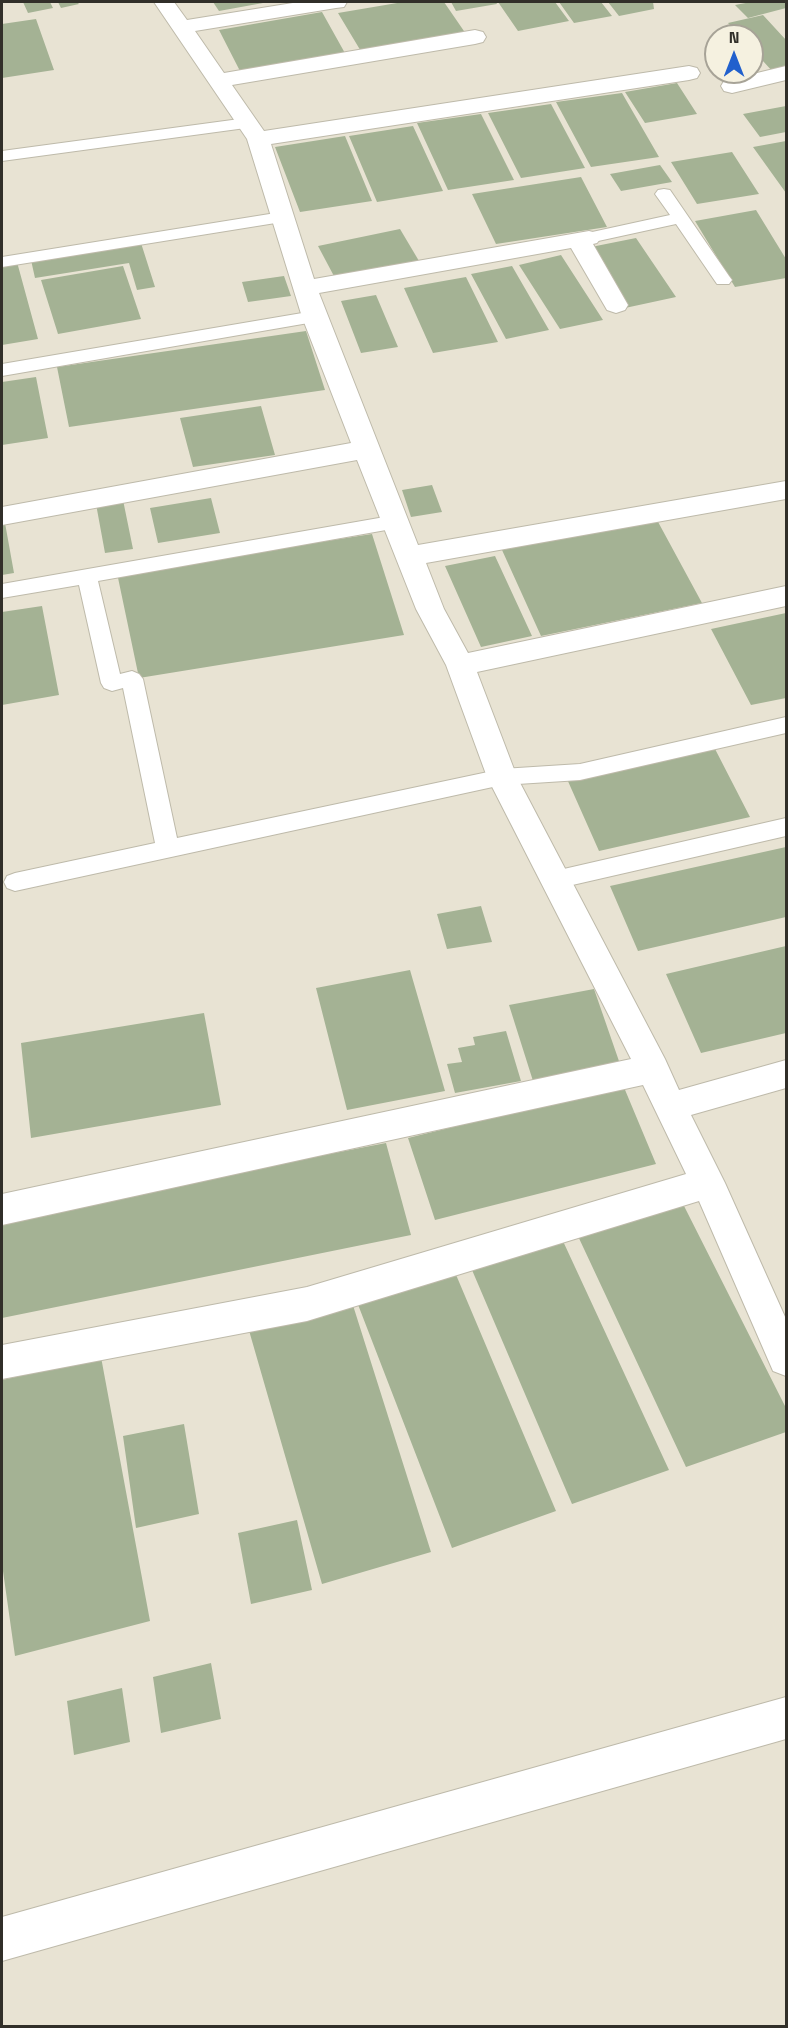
<!DOCTYPE html>
<style>
body{margin:0}
#map{position:relative;width:788px;height:2028px;overflow:hidden;background:#e8e3d3;font-family:"Space Grotesk",sans-serif}
canvas{display:block}
.frame{position:absolute;inset:0;border:3px solid #312f29;pointer-events:none}
.north{position:absolute;left:704px;top:24px;width:60px;height:60px;box-sizing:border-box;background:#f5f1e0;border:2px solid #a7a397;border-radius:50%;rotate:0deg;font-size:16px;font-weight:700;line-height:24px;text-align:center;color:#312f29}
.north::after{content:'';display:block;margin:auto;width:21px;height:27px;background:#2160cd;clip-path:polygon(50% 0,100% 100%,50% 72%,0 100%)}
</style>
<div id="map">
<canvas width="788" height="2028"></canvas>
<div class="frame"></div>
<div class="north">N</div>
</div>
<script>
const ctx = document.querySelector('canvas').getContext('2d');
ctx.lineJoin = 'round';
function paint(path, color) { ctx.fillStyle = color; ctx.fill(path, 'evenodd'); }
const shape = rows => new Path2D(rows.map(r => 'M' + r).join(''));
function strokePath(path, color, width, dash) { ctx.strokeStyle = color; ctx.lineWidth = width; ctx.lineCap = dash ? 'butt' : 'round'; ctx.setLineDash(dash || []); ctx.stroke(path); }
paint(shape([
 [23,2,50,2,53,8,28,13],
 [58,2,77,2,79,4,61,8],
 [213,2,263,2,263,3,219,11],
 [403,2,444,2,466,34,362,53,338,13],
 [451,2,496,2,497,4,456,11],
 [498,2,555,2,569,21,518,31],
 [559,2,601,2,612,16,574,23],
 [608,2,653,2,654,9,619,16],
 [751,2,786,2,786,8,748,18,735,5],
 [322,12,346,55,241,73,219,30],
 [763,15,786,40,786,68,773,72,752,49,752,36,740,36,728,23],
 [36,19,54,70,2,78,2,24],
 [677,83,697,114,645,123,625,92],
 [622,93,659,157,591,167,556,102],
 [551,104,585,168,521,178,488,113],
 [786,106,786,132,760,137,743,114],
 [481,114,514,180,448,190,417,123],
 [413,126,443,191,377,202,349,136],
 [345,136,372,201,300,212,275,147],
 [786,141,786,193,753,147],
 [732,152,759,194,697,204,671,162],
 [660,165,672,182,621,191,610,174],
 [581,177,607,227,496,244,472,194],
 [756,210,786,259,786,278,735,287,695,221],
 [400,229,419,261,335,278,318,246],
 [636,238,676,297,625,308,586,248],
 [141,243,155,287,137,290,129,263,35,278,31,260],
 [561,255,603,320,560,329,519,265],
 [17,262,38,339,2,345,2,265],
 [123,266,141,319,58,334,41,280],
 [512,266,549,330,506,339,471,274],
 [284,276,291,296,248,302,242,282],
 [466,277,498,342,433,353,404,288],
 [376,295,398,347,361,353,341,301],
 [306,331,325,390,69,427,57,367],
 [36,377,48,438,2,445,2,382],
 [261,406,275,455,193,467,180,418],
 [432,485,442,512,411,517,402,490],
 [211,498,220,533,158,543,150,508],
 [123,500,133,549,105,553,96,504],
 [657,520,702,603,541,636,502,550],
 [2,523,5,523,14,573,2,575],
 [372,534,404,635,139,678,117,573],
 [495,556,532,636,481,647,445,566],
 [42,606,59,695,2,705,2,612],
 [786,613,786,698,751,705,711,629],
 [714,747,750,817,599,851,567,779],
 [786,847,786,917,638,951,610,886],
 [481,906,492,942,447,949,437,914],
 [786,946,786,1033,701,1053,666,974],
 [410,970,445,1091,347,1110,316,988],
 [594,989,620,1064,533,1081,509,1005],
 [204,1013,221,1105,31,1138,21,1043],
 [506,1031,521,1081,455,1093,447,1064,462,1062,458,1048,475,1045,473,1037],
 [623,1085,656,1164,435,1220,408,1138],
 [386,1143,411,1235,2,1318,2,1217],
 [681,1200,786,1408,786,1432,686,1467,577,1234],
 [562,1239,669,1470,572,1504,472,1270],
 [454,1270,556,1511,452,1548,357,1302],
 [351,1299,431,1552,322,1584,248,1327],
 [101,1357,150,1621,15,1656,2,1564,2,1380],
 [184,1424,199,1514,136,1528,123,1436],
 [297,1520,312,1590,251,1604,238,1533],
 [211,1663,221,1719,161,1733,153,1677],
 [122,1688,130,1742,74,1755,67,1701]
]), '#a4b294');
const lane = shape([
 [247,118,253,119,255,123,253,127,2,161,2,151,247,118],
 [664,189,670,190,729,276,732,280,729,284,717,284,676,224,589,243,583,242,580,238,583,234,670,215,655,194,658,190,664,189],
 [282,212,288,213,291,217,288,221,2,267,2,257,282,212],
 [314,311,320,313,323,317,320,321,2,376,2,364,314,311],
 [396,515,403,517,406,522,403,527,98,581,120,674,132,671,139,674,143,679,177,838,502,769,580,764,786,717,786,733,580,780,502,785,15,891,7,888,4,882,7,876,15,873,155,843,123,688,112,691,104,688,101,683,79,585,2,598,2,584,396,515],
 [786,818,786,836,555,889,547,886,544,880,547,874,555,871,786,818]
]);
const street = shape([
 [154,2,174,2,187,20,299,2,347,2,344,7,336,8,195,31,224,73,475,30,483,32,486,37,483,42,475,44,232,85,264,131,689,66,697,68,700,73,697,78,689,80,271,144,314,279,589,231,597,233,601,238,597,243,593,244,628,305,625,310,616,313,607,310,571,248,319,293,418,545,786,481,786,499,426,563,444,609,468,653,786,586,786,606,477,672,517,777,665,1059,679,1090,786,1060,786,1088,691,1115,725,1183,786,1319,786,1376,773,1371,699,1201,307,1321,2,1379,2,1345,307,1287,686,1174,643,1085,2,1225,2,1194,631,1059,487,777,446,665,416,609,357,460,2,525,2,507,351,443,302,317,247,139,154,2],
 [786,66,786,80,732,93,724,91,721,86,724,81,786,66],
 [786,1697,786,1739,2,1961,2,1917,786,1697]
]);
strokePath(lane, '#bebaaa', 2);
strokePath(street, '#bebaaa', 2);
paint(lane, '#fff');
paint(street, '#fff');
</script>
